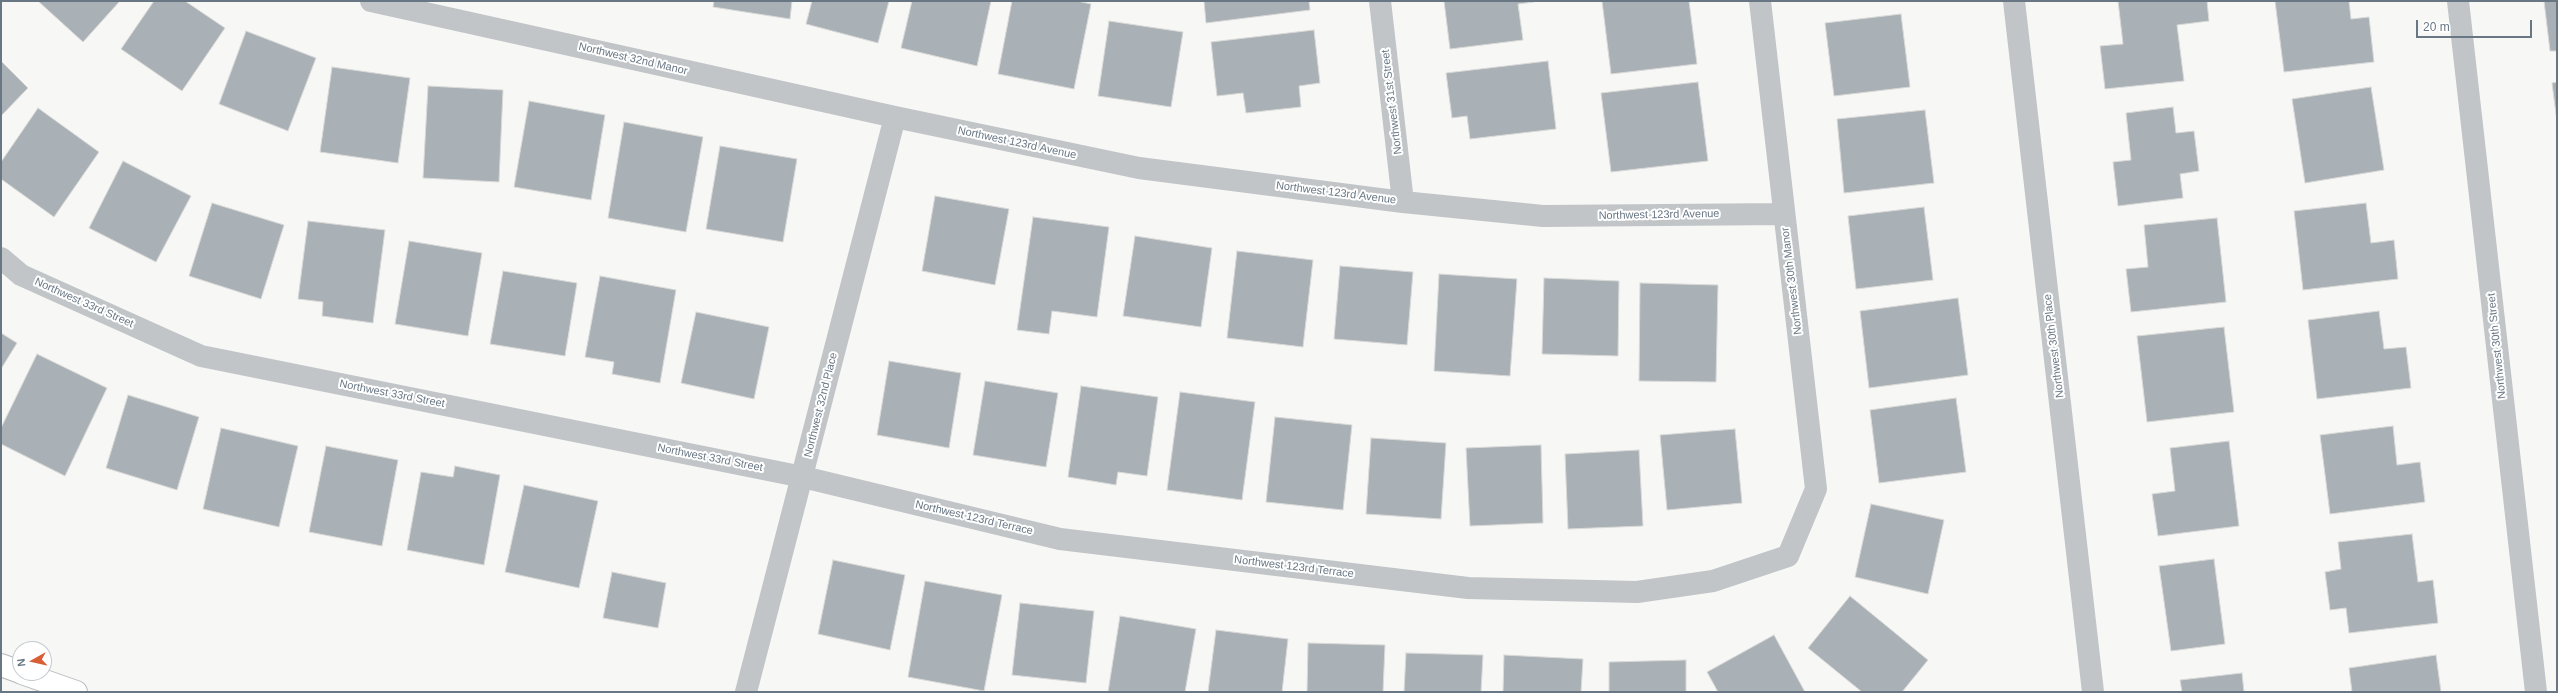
<!DOCTYPE html>
<style>
body{margin:0}
#map{position:relative;width:2558px;height:693px;overflow:hidden;background:#f7f8f5;font-family:Arial,sans-serif}
canvas{display:block}
.frame{position:absolute;inset:0;border:2px solid #697784;pointer-events:none}
.north{position:absolute;left:12px;top:641px;width:40px;height:40px;box-sizing:border-box;background:#fff;border:1px solid #c3c9ce;border-radius:50%;rotate:262deg;font-size:11px;font-weight:700;line-height:16px;text-align:center;color:#697784}
.north::after{content:'';display:block;margin:auto;width:14px;height:18px;background:#d85e35;clip-path:polygon(50% 0,100% 100%,50% 72%,0 100%)}
.scale{position:absolute;left:2416px;top:20px;width:116px;height:18px;box-sizing:border-box;border:2px solid #697784;border-top:0;padding-left:5px;font-size:12px;line-height:14px;white-space:nowrap;color:#697784;-webkit-text-stroke:3px #fff;paint-order:stroke}
</style>
<div id="map">
<canvas width="2558" height="693"></canvas>
<div class="frame"></div>
<div class="north">N</div>
<div class="scale">20 m</div>
</div>
<script>
const ctx = document.querySelector('canvas').getContext('2d');
ctx.lineJoin = 'round';
function paint(path, color) { ctx.fillStyle = color; ctx.fill(path, 'evenodd'); }
const shape = rows => new Path2D(rows.map(r => 'M' + r).join(''));
function strokePath(path, color, width, dash) { ctx.strokeStyle = color; ctx.lineWidth = width; ctx.lineCap = dash ? 'butt' : 'round'; ctx.setLineDash(dash || []); ctx.stroke(path); }
function write(font, color, halo, rows, align = 'center') {
  ctx.font = font + ' Arial,sans-serif'; ctx.lineWidth = 4; ctx.setLineDash([]); ctx.textBaseline = 'middle'; ctx.strokeStyle = halo; ctx.fillStyle = color; for (const [text, x, y, turn = 0] of rows) {
    ctx.save(); ctx.translate(x, y); ctx.rotate((+turn || 0) * Math.PI / 180); ctx.textAlign = isNaN(turn) ? turn : align; if (halo) ctx.strokeText(text, 0, 0); ctx.fillText(text, 0, 0); ctx.restore();
  }
}
const building = shape([
 [38,1,120,1,83,42,38,1],
 [154,1,185,1,225,28,182,91,121,49,154,1],
 [714,1,792,1,790,19,713,7,714,1],
 [812,1,889,1,878,43,806,24,812,1],
 [912,1,991,1,977,66,901,48,912,1],
 [1012,1,1077,1,1091,4,1074,89,998,74,1012,1],
 [1204,1,1309,1,1310,10,1206,23,1204,1],
 [1444,1,1534,1,1534,2,1518,4,1523,40,1450,49,1444,1],
 [1602,1,1689,1,1697,64,1611,74,1602,1],
 [2118,1,2207,1,2209,21,2177,25,2184,81,2105,89,2100,46,2123,44,2118,1],
 [2275,1,2349,1,2351,19,2369,17,2374,62,2284,72,2275,1],
 [2544,1,2557,1,2557,51,2550,51,2544,1],
 [1901,14,1910,87,1834,96,1825,23,1901,14],
 [1109,21,1183,32,1171,107,1098,96,1109,21],
 [1314,30,1320,83,1299,86,1301,107,1246,113,1243,93,1217,96,1211,42,1314,30],
 [246,31,316,58,288,131,219,104,246,31],
 [1,61,28,88,1,116,1,61],
 [1548,61,1556,129,1470,139,1467,116,1452,118,1446,73,1548,61],
 [332,67,410,78,398,163,320,152,332,67],
 [1698,82,1708,161,1611,172,1601,93,1698,82],
 [2557,82,2557,122,2552,83,2557,82],
 [428,86,503,90,499,182,423,178,428,86],
 [2371,87,2384,170,2305,183,2292,99,2371,87],
 [529,101,605,115,591,200,514,187,529,101],
 [2173,107,2176,133,2194,131,2199,171,2180,174,2183,198,2118,206,2113,162,2131,160,2126,113,2173,107],
 [38,108,99,152,54,217,1,179,1,162,38,108],
 [1925,110,1934,183,1844,193,1837,119,1925,110],
 [624,122,703,137,686,232,608,218,624,122],
 [720,146,797,159,783,242,706,229,720,146],
 [123,161,191,196,156,262,89,228,123,161],
 [935,196,1009,209,995,285,922,271,935,196],
 [212,203,284,225,261,299,189,276,212,203],
 [2366,203,2371,243,2394,240,2398,279,2303,290,2294,211,2366,203],
 [1924,207,1933,280,1856,289,1848,216,1924,207],
 [1033,217,1109,227,1097,317,1052,311,1049,334,1017,330,1033,217],
 [2217,218,2226,302,2131,312,2126,269,2148,267,2144,225,2217,218],
 [308,221,385,230,373,323,322,316,323,302,298,299,308,221],
 [1135,236,1212,248,1201,327,1123,316,1135,236],
 [409,241,482,253,468,336,395,324,409,241],
 [1237,251,1313,260,1303,347,1227,338,1237,251],
 [1340,266,1413,272,1407,345,1334,339,1340,266],
 [503,271,577,283,565,356,490,344,503,271],
 [1439,274,1517,279,1510,376,1434,371,1439,274],
 [600,276,676,290,660,383,612,374,614,362,585,357,600,276],
 [1544,278,1619,281,1618,356,1542,354,1544,278],
 [1640,283,1718,285,1716,382,1639,381,1640,283],
 [1958,298,1968,375,1869,388,1860,311,1958,298],
 [2379,311,2384,349,2406,347,2411,388,2317,399,2308,320,2379,311],
 [696,312,769,327,754,399,681,383,696,312],
 [2224,327,2234,412,2147,422,2137,336,2224,327],
 [1,333,17,343,1,369,1,333],
 [37,354,107,388,65,476,1,444,1,428,37,354],
 [889,361,961,373,949,448,877,435,889,361],
 [985,381,1058,393,1046,467,973,455,985,381],
 [1081,386,1158,397,1147,476,1118,472,1116,485,1068,477,1081,386],
 [1180,392,1255,402,1242,500,1167,490,1180,392],
 [128,395,199,417,177,490,106,468,128,395],
 [1956,398,1966,472,1879,483,1870,410,1956,398],
 [1275,417,1352,425,1343,510,1266,502,1275,417],
 [2393,426,2397,465,2420,462,2425,502,2330,514,2320,435,2393,426],
 [221,428,298,446,279,527,203,509,221,428],
 [1735,429,1742,503,1667,510,1660,435,1735,429],
 [1371,438,1446,443,1441,519,1366,514,1371,438],
 [2229,441,2239,526,2158,536,2152,494,2175,491,2170,448,2229,441],
 [1541,445,1543,523,1470,526,1466,448,1541,445],
 [326,446,398,460,382,546,309,532,326,446],
 [1639,450,1643,526,1568,529,1565,454,1639,450],
 [455,466,500,475,484,565,407,550,421,472,453,477,455,466],
 [524,485,598,501,579,588,505,572,524,485],
 [1871,504,1944,520,1928,594,1855,577,1871,504],
 [2412,534,2418,582,2433,580,2438,623,2349,633,2346,608,2330,610,2325,572,2341,569,2338,542,2412,534],
 [2214,559,2225,644,2171,651,2159,566,2214,559],
 [833,560,905,575,890,650,818,634,833,560],
 [612,572,666,583,658,628,603,618,612,572],
 [925,581,1002,595,984,691,908,677,925,581],
 [1850,596,1928,660,1902,692,1862,692,1808,648,1850,596],
 [1020,603,1094,611,1086,683,1012,675,1020,603],
 [1120,616,1196,629,1185,692,1108,692,1120,616],
 [1216,630,1288,639,1282,692,1208,692,1216,630],
 [1774,635,1805,692,1718,692,1707,672,1774,635],
 [1308,643,1385,645,1383,692,1307,692,1308,643],
 [1406,653,1483,655,1481,692,1404,692,1406,653],
 [1504,655,1583,659,1581,692,1503,692,1504,655],
 [2436,655,2441,692,2352,692,2349,668,2436,655],
 [1686,660,1686,692,1609,692,1609,662,1686,660],
 [2242,673,2244,692,2182,692,2180,680,2242,673]
]);
paint(building, '#aab1b6');
strokePath(building, '#d9d9d7', 1);
const highway = shape([
 [1,665,20,672],
 [22,673,76,692]
]);
strokePath(highway, '#b6b9bc', 24);
strokePath(shape([
 [371,1,895,117,1139,168,1403,202,1543,216,1784,214],
 [1380,1,1403,202],
 [2014,1,2093,692],
 [2458,1,2536,692],
 [1,258,21,275,201,356,803,477,1060,539,1468,588,1637,592,1713,581,1788,556,1816,489,1760,1],
 [746,692,895,117]
]), '#c1c5c8', 22);
strokePath(highway, '#fff', 22);
write('11px', '#697784', '#fff', [
 ["Northwest 32nd Manor",633,59,13],
 ["Northwest 31st Street",1392,102,-97],
 ["Northwest 123rd Avenue",1017,143,12],
 ["Northwest 123rd Avenue",1336,193,7],
 ["Northwest 123rd Avenue",1659,215,-1],
 ["Northwest 30th Manor",1792,281,-97],
 ["Northwest 33rd Street",84,303,24],
 ["Northwest 30th Place",2054,346,-97],
 ["Northwest 30th Street",2497,346,-96],
 ["Northwest 33rd Street",392,394,11],
 ["Northwest 32nd Place",821,405,-76],
 ["Northwest 33rd Street",710,458,11],
 ["Northwest 123rd Terrace",974,518,13],
 ["Northwest 123rd Terrace",1294,567,7]
]);
</script>
